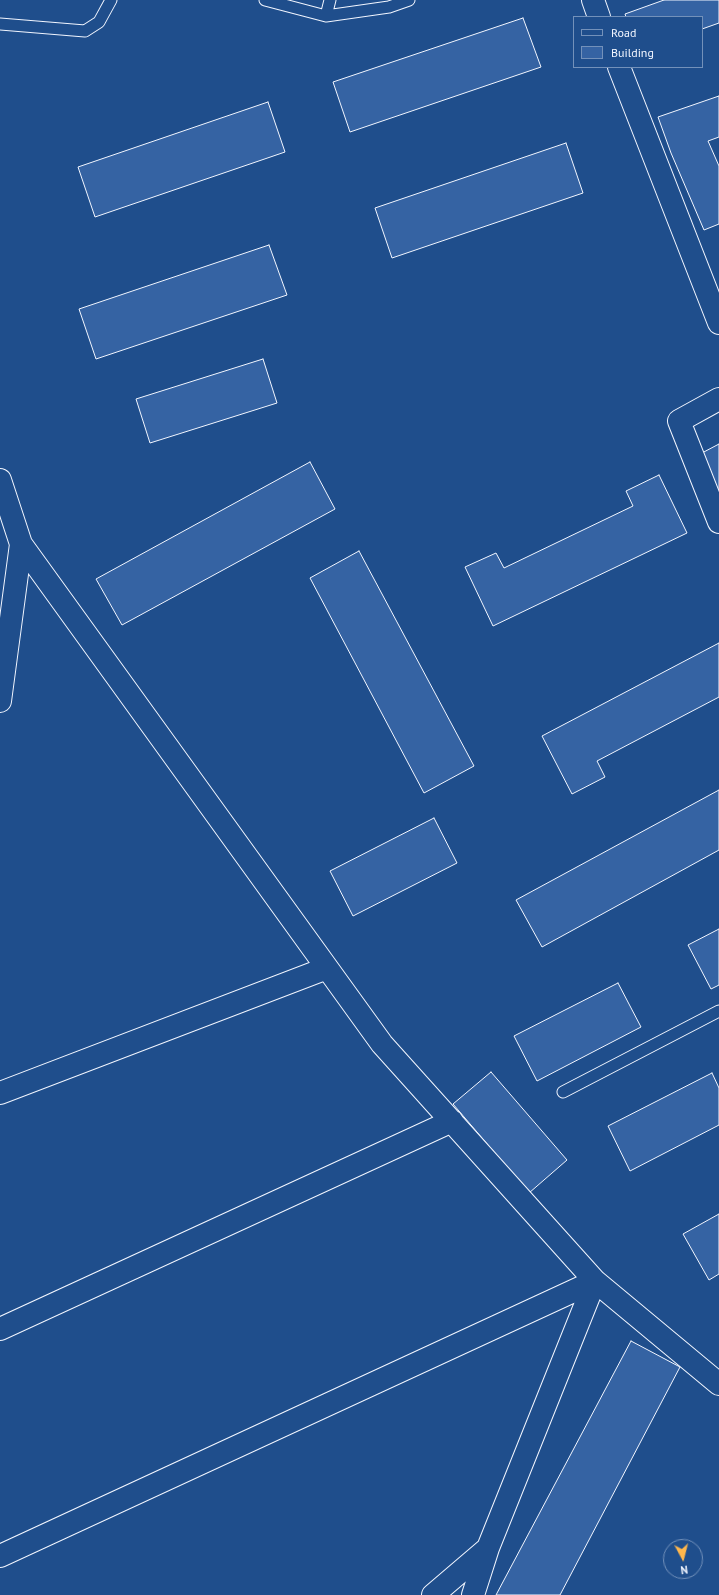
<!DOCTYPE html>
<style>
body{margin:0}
#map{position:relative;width:719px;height:1595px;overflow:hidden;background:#1f4e8c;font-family:"PT Sans",sans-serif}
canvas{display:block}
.legend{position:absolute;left:573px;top:16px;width:130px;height:52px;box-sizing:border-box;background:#1f4e8c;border:1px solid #7391ba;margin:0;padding:5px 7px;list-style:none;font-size:12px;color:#f2f6ff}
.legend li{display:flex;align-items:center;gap:8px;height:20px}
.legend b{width:20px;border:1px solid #7391ba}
.north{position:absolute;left:663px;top:1539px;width:40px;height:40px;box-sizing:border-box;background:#1f4e8c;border:1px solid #7391ba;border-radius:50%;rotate:173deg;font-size:11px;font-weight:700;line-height:16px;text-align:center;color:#f2f6ff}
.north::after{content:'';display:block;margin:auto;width:14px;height:18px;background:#ffb74d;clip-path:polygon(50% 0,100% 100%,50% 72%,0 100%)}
</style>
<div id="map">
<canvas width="719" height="1595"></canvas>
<ul class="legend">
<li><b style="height:5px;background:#1f4e8c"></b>Road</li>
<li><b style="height:11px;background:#3563a3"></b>Building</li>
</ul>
<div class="north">N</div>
</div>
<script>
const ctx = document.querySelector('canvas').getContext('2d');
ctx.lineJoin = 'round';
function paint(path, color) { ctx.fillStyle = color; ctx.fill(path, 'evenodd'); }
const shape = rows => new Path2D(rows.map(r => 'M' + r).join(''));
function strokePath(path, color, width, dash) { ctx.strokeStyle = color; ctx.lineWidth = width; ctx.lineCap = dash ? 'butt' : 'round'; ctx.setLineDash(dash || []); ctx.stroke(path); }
const building = shape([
 [664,0,719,0,719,23,702,29,702,17,626,17,625,14,664,0],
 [523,18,541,67,350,132,333,82,523,18],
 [719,96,719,137,708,141,719,166,719,224,704,230,671,153,658,117,719,96],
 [268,102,285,152,95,217,78,167,268,102],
 [566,143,583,193,392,258,375,208,566,143],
 [269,245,287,295,96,359,79,309,269,245],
 [263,359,277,403,150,443,136,399,263,359],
 [719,444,719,494,700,454,719,444],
 [310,462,335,509,122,625,96,579,310,462],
 [659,475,687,533,493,626,465,567,496,553,504,568,633,506,626,491,659,475],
 [359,551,474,766,424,793,310,578,359,551],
 [719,643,719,697,597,761,605,777,572,794,542,736,719,643],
 [719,790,719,850,542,947,516,900,719,790],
 [434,818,457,863,353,916,330,871,434,818],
 [719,929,719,985,711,989,688,945,719,929],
 [618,983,641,1027,537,1081,514,1036,618,983],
 [491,1072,567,1160,529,1193,453,1104,491,1072],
 [712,1073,719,1088,719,1125,630,1171,608,1126,712,1073],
 [719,1214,719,1274,709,1280,683,1234,719,1214],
 [631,1341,680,1367,560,1595,496,1595,631,1341]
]);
paint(building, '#3563a3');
strokePath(building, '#f2f6ff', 1);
const service = shape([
 [265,0,326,16,389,7,409,0],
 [326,16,330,0],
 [0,24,85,31,99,22,111,0],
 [563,1092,719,1011]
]);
const minor = shape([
 [593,0,599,17],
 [619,67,719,323],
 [719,399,679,421,719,522],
 [0,480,21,544,382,1044,595,1281,719,1384],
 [0,701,21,544],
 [0,1093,327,968],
 [0,1329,452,1121],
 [0,1556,595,1281],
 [433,1595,488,1548],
 [473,1595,488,1548,595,1281]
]);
strokePath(service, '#f2f6ff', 13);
strokePath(minor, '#f2f6ff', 24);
strokePath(service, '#1f4e8c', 11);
strokePath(minor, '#1f4e8c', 22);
</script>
